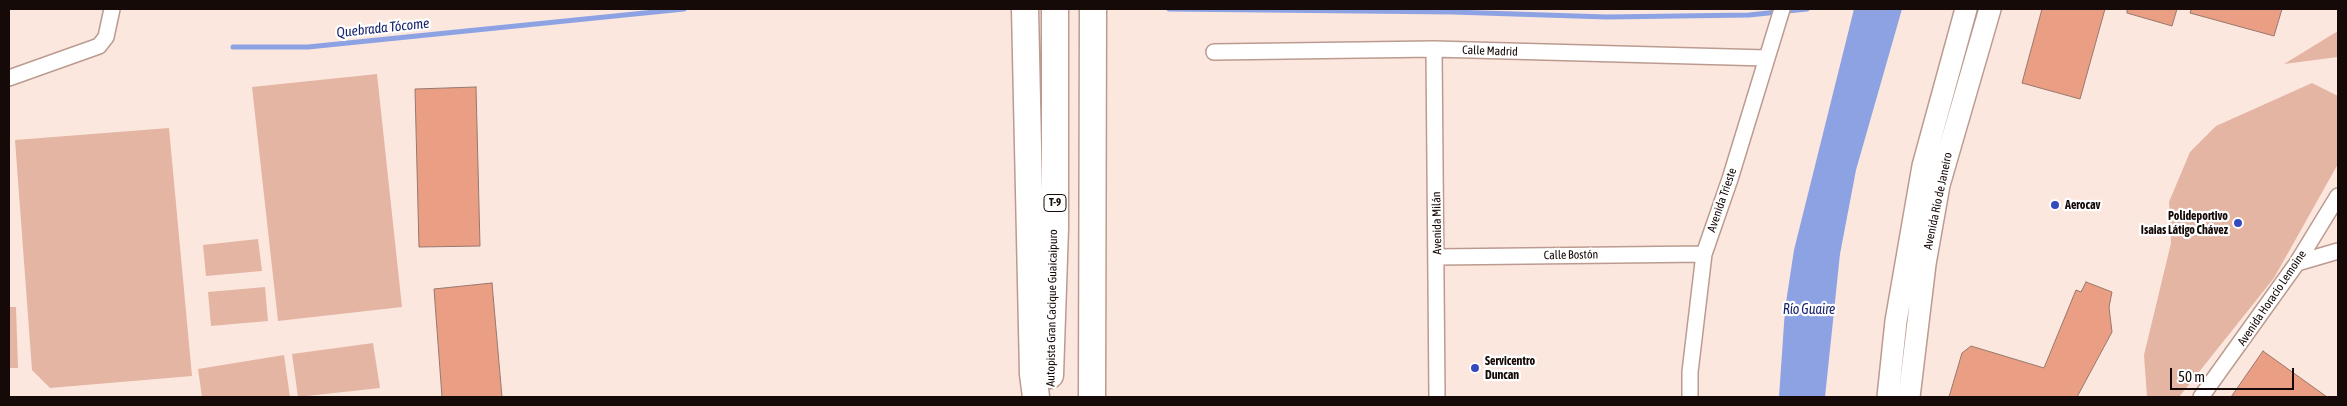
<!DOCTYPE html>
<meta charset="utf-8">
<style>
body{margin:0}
#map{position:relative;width:2347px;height:406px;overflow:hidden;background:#fce7df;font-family:"Asap Condensed",sans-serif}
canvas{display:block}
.frame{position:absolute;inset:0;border:10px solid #150a07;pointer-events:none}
.scale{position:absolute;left:2170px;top:368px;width:124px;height:22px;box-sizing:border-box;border:2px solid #150a07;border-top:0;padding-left:6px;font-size:15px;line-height:18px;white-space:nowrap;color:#150a07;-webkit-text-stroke:4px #fff;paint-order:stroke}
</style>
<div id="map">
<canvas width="2347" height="406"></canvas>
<div class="frame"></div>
<div class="scale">50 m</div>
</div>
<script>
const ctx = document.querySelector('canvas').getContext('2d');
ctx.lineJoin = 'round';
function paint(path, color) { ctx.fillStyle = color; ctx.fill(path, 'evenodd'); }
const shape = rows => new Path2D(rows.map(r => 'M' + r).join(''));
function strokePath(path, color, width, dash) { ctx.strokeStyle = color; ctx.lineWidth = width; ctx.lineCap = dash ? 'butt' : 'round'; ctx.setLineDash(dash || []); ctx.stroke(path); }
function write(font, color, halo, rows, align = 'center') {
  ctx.font = font + ' "Asap Condensed",sans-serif'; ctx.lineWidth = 4.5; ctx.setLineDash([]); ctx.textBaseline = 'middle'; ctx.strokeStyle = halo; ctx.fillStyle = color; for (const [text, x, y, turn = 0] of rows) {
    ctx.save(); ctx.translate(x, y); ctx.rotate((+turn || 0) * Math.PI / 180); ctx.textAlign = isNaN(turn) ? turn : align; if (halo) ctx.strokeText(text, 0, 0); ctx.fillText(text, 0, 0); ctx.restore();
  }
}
paint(shape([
 [2338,31,2338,57,2284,64],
 [377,74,402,307,278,321,252,87],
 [2312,83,2338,96,2338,164,2274,278,2179,397,2147,397,2144,355,2171,243,2169,202,2190,152,2216,126],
 [169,128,192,376,50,388,32,370,15,140],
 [258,239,262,271,206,276,203,245],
 [265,287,268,321,211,326,208,292],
 [9,307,16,307,18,368,9,368],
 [373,343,380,388,298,397,292,354],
 [284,355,290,397,202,397,198,369]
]), '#e5b5a4');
paint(shape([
 [1854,9,1902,9,1856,170,1840,254,1825,397,1779,397,1785,309,1794,250]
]), '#8ca2e3');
strokePath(shape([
 [1169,9,1452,12,1607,17,1749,15,1807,9],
 [233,47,308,47,684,9]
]), '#8ca2e3', 5);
const building = shape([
 [2042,9,2105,9,2080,99,2022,83,2042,9],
 [2127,9,2177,9,2172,26,2127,13,2127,9],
 [2191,9,2282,9,2274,36,2190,13,2191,9],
 [476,87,480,246,419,247,415,89,476,87],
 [2086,282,2112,292,2109,307,2112,332,2077,397,1949,397,1962,353,1971,346,2044,368,2076,290,2081,292,2086,282],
 [492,283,502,397,442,397,434,289,492,283],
 [2263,351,2327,397,2231,397,2263,351]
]);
paint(building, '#ea9e83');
strokePath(building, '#97786d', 1);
const street = shape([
 [1434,49,1437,397],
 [1214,52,1434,49,1767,58],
 [9,78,99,46,106,37,112,9],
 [1437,257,1704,254],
 [2297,263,2338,251],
 [1690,397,1690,372,1704,254,1730,179,1782,9],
 [2201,397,2297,263,2338,196]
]);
const secondary = shape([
 [1888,397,1896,321,1923,166,1966,9],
 [1909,397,1925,264,1939,185,1990,9]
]);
const highway = shape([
 [1025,9,1033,374,1036,397],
 [1050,375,1055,228,1055,9],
 [1092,397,1093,9]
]);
strokePath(street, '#bb9b8f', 18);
strokePath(secondary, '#bb9b8f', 24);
strokePath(highway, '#bb9b8f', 29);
strokePath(street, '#fff', 15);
strokePath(secondary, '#fff', 21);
strokePath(highway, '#fff', 26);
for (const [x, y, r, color] of [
 [2055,205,5,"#354bbd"],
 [2238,223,5,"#354bbd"],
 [1475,368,5,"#354bbd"]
]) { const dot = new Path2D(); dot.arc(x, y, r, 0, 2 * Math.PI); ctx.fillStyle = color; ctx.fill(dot); strokePath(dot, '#fff', 2); }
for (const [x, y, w] of [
 [1055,203,22]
]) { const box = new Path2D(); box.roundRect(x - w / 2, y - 8.5, w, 17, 4); ctx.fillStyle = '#fff'; ctx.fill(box); strokePath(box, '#150a07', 1); }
write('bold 11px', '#150a07', null, [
 ["T-9",1055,203]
]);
write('12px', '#150a07', '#fff', [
 ["Calle Madrid",1490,51,2],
 ["Avenida Trieste",1722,200,-71],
 ["Avenida Río de Janeiro",1938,201,-78],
 ["Avenida Milán",1437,223,-91],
 ["Calle Bostón",1571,255,-1],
 ["Avenida Horacio Lemoine",2272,298,-56],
 ["Autopista Gran Cacique Guaicaipuro",1052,308,-89]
]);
write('bold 12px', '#150a07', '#fff', [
 ["Aerocav",2065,205],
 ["Polideportivo",2228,216,"right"],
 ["Isaias Látigo Chávez",2228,230,"right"],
 ["Servicentro",1485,361],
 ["Duncan",1485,375]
], 'left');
write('italic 14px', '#17236e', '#fff', [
 ["Quebrada Tócome",383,28,-6],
 ["Río Guaire",1809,310]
]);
</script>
